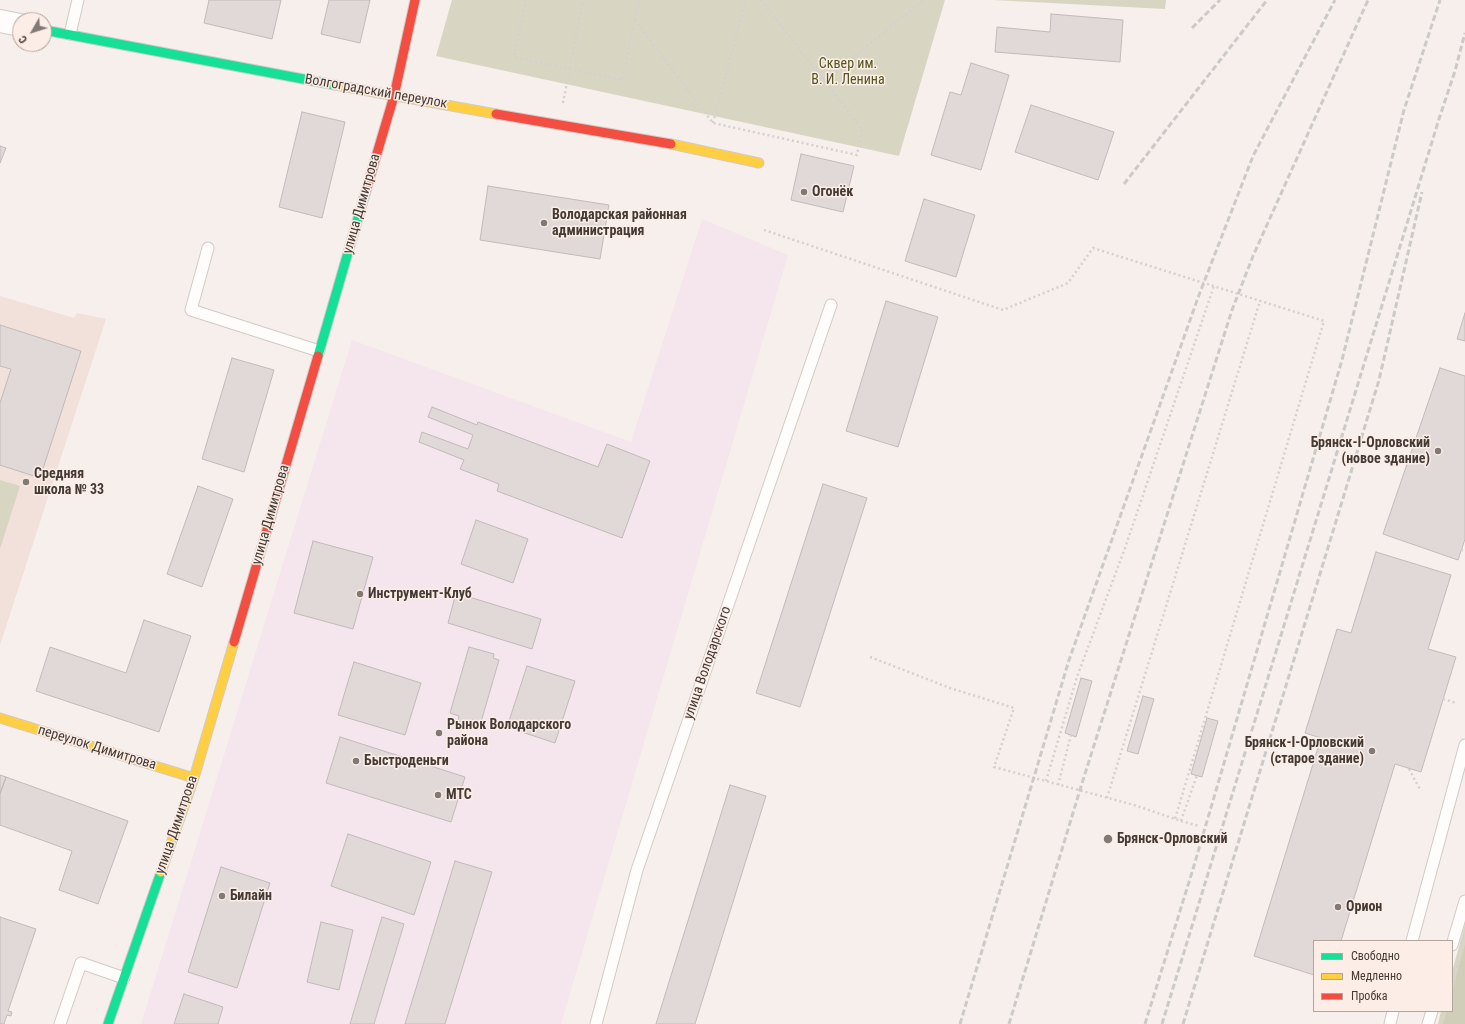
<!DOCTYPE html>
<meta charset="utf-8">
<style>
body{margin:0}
#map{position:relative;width:1465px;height:1024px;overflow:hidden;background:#f7efeb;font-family:"Roboto Condensed",sans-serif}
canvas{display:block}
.legend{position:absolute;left:1313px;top:940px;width:140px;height:72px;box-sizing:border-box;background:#fcede6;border:1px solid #b2a59f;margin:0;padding:5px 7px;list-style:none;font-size:12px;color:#433a35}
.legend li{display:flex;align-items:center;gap:8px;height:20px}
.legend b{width:20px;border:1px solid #b2a59f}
.north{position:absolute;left:12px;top:12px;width:40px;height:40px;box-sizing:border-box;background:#fcede6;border:1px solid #b2a59f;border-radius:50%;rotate:231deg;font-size:11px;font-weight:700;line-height:16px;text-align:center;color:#433a35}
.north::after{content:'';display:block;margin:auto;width:14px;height:18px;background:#827975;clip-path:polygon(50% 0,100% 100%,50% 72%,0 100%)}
</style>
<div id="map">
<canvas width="1465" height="1024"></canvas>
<ul class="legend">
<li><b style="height:5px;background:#16e098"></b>Свободно</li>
<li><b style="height:5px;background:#ffcf43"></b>Медленно</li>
<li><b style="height:5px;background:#f24e42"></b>Пробка</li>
</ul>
<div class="north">С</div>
</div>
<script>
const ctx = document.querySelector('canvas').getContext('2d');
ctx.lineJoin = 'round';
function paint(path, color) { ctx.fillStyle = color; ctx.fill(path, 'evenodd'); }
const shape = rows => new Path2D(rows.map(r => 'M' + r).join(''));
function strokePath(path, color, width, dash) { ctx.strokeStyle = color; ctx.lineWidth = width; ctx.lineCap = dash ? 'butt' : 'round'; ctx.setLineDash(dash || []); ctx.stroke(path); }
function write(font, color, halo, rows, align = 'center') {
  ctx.font = font + ' "Roboto Condensed",sans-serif'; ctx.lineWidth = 3; ctx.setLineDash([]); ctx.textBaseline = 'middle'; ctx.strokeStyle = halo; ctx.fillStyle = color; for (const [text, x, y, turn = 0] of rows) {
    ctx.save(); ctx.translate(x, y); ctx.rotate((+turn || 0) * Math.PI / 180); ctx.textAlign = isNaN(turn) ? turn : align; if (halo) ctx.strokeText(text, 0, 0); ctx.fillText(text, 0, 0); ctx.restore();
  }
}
paint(shape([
 [702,219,788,255,561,1024,141,1024,352,340,631,442]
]), '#f5e6ed');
paint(shape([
 [0,296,74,318,77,313,106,319,0,645]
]), '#f2e0db');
paint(shape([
 [452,0,945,0,899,156,436,56],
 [993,0,1166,0,1165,9],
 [0,480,20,486,0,549],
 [1465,924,1465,1024,1438,1024,1441,1011,1452,1011,1452,972]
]), '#d8d6c3');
paint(shape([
 [1465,944,1465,1024,1443,1024,1447,1011,1452,1011,1452,992]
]), '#d0ceb9');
const building = shape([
 [209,0,281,0,272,39,204,23,209,0],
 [329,0,370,0,360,43,321,34,329,0],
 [1051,14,1123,20,1120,62,995,52,997,27,1050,32,1051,14],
 [971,63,1009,75,981,170,931,155,950,92,961,95,971,63],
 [1031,105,1114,132,1098,180,1015,152,1031,105],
 [302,112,345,122,322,218,279,207,302,112],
 [0,146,6,148,0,163,0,146],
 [801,154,854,166,843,212,791,200,801,154],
 [488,186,609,205,600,259,480,240,488,186],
 [924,199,975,215,956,277,905,261,924,199],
 [886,301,938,317,898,447,846,431,886,301],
 [1465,313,1465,341,1457,339,1465,313],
 [0,325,81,351,40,478,0,465,0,403,11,369,0,366,0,325],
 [232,358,274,370,244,472,202,459,232,358],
 [1440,368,1465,376,1465,539,1458,560,1383,534,1440,368],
 [432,407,477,425,478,422,598,467,607,444,650,461,622,538,497,491,499,484,460,469,464,460,419,442,422,432,468,449,473,435,428,417,432,407],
 [823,484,867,498,800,707,756,693,823,484],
 [198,486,233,499,202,587,167,574,198,486],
 [476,520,528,539,513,583,461,564,476,520],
 [313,541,373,557,353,629,294,613,313,541],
 [1376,552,1451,575,1428,649,1456,657,1421,772,1395,764,1341,941,1314,941,1314,975,1254,956,1321,738,1305,733,1337,629,1351,633,1376,552],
 [456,593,541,619,532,649,448,623,456,593],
 [144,620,191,636,159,732,36,691,50,647,126,673,144,620],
 [469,647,494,654,493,658,499,660,481,722,472,720,471,725,458,721,459,716,450,713,469,647],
 [354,662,421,683,405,735,338,715,354,662],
 [527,666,575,681,555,743,507,727,527,666],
 [1081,678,1092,681,1076,737,1065,733,1081,678],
 [1143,696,1154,699,1138,754,1127,751,1143,696],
 [1207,718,1218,721,1202,777,1191,774,1207,718],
 [340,737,465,777,451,822,326,783,340,737],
 [0,775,6,777,0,794,0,775],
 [6,777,128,821,98,904,59,890,72,851,0,825,0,794,6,777],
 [730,785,766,796,695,1024,656,1024,730,785],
 [348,834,431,862,414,915,331,886,348,834],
 [455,861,492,872,445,1024,405,1024,455,861],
 [221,867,270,883,237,988,188,972,221,867],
 [0,917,36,929,8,1011,12,1012,11,1016,7,1015,4,1024,0,1024,0,917],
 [382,917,404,924,374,1024,350,1024,382,917],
 [321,922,353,930,339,990,307,982,321,922],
 [184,994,223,1007,218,1024,174,1024,184,994]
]);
paint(building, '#e1d8d8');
strokePath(building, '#c2baba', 1);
const lane = shape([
 [70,34,78,0],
 [208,248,191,310,319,351],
 [1412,941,1465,745],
 [1452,945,1465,901],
 [60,1024,81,963,124,978],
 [596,1024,637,870,831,305],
 [1390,1024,1393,1011],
 [1428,1024,1432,1011]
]);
const street = shape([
 [0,21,20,25]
]);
const fast = shape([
 [44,30,335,85],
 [318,356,365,194],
 [108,1024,161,872]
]);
const slow = shape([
 [335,85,496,114],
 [671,144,759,163],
 [0,718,194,778],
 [161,872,194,778,234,642]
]);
const jam = shape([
 [496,114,671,144],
 [365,194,394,96,415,0],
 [234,642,318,356]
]);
strokePath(lane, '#d2cac6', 13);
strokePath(street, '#d2cac6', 24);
strokePath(fast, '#d2cac6', 11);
strokePath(slow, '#d2cac6', 11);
strokePath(jam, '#d2cac6', 11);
strokePath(shape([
 [526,0,514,57,622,80,639,0],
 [635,20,713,123,857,155,862,129,761,0],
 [824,81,924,0],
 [563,103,583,0],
 [713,123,746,0],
 [764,230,1003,310,1068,283,1093,248,1324,321,1175,819],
 [1461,550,1465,551],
 [870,657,950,688,1014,708,994,767,1134,805,1181,821,1197,775],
 [1443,699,1456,703],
 [1409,769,1421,791],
 [1046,781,1077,677,1125,548,1214,286],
 [1058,785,1071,735],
 [1107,798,1260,301],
 [1181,821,1199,826],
 [1452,987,1459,961]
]), '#d3d0ce', 2.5, [2, 3]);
strokePath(lane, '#fefdfc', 11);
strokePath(street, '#fefdfc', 22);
strokePath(fast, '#16e098', 9);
strokePath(slow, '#ffcf43', 9);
strokePath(jam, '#f24e42', 9);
strokePath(shape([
 [1192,28,1220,0],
 [1124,184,1267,0],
 [960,1024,1069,660,1199,295,1253,156,1335,0],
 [1009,1024,1083,780,1232,310,1253,256,1368,0],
 [1145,1024,1193,869,1342,360,1404,110,1440,0],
 [1162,1024,1439,119,1455,71,1465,33],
 [1183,1024,1379,380,1422,192]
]), '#cccac8', 3, [6, 3]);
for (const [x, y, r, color] of [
 [804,192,4,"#827975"],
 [544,223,4,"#827975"],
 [1438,451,4,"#827975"],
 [26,482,4,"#827975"],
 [360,594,4,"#827975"],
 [439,733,4,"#827975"],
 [1372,751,4,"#827975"],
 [356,761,4,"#827975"],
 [438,795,4,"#827975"],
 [1108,839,5,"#827975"],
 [222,896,4,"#827975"],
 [1338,907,4,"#827975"]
]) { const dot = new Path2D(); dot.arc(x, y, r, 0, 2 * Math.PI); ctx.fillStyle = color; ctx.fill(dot); strokePath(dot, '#fcede6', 1.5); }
write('14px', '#51541b', '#fcede6', [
 ["Сквер им.",848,64],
 ["В. И. Ленина",848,80]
]);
write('14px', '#433a35', '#fcede6', [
 ["Волгоградский переулок",376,92,10],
 ["улица Димитрова",362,204,-74],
 ["улица Димитрова",271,515,-74],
 ["улица Володарского",708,663,-71],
 ["переулок Димитрова",97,748,17],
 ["улица Димитрова",177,825,-71]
]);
write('bold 14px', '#433a35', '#fcede6', [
 ["Огонёк",812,192],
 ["Володарская районная",552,215],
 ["администрация",552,231],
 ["Брянск-I-Орловский",1430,443,"right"],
 ["(новое здание)",1430,459,"right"],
 ["Средняя",34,474],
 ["школа № 33",34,490],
 ["Инструмент-Клуб",368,594],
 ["Рынок Володарского",447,725],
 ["района",447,741],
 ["Брянск-I-Орловский",1364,743,"right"],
 ["(старое здание)",1364,759,"right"],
 ["Быстроденьги",364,761],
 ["МТС",446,795],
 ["Брянск-Орловский",1117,839],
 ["Билайн",230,896],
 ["Орион",1346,907]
], 'left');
</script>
